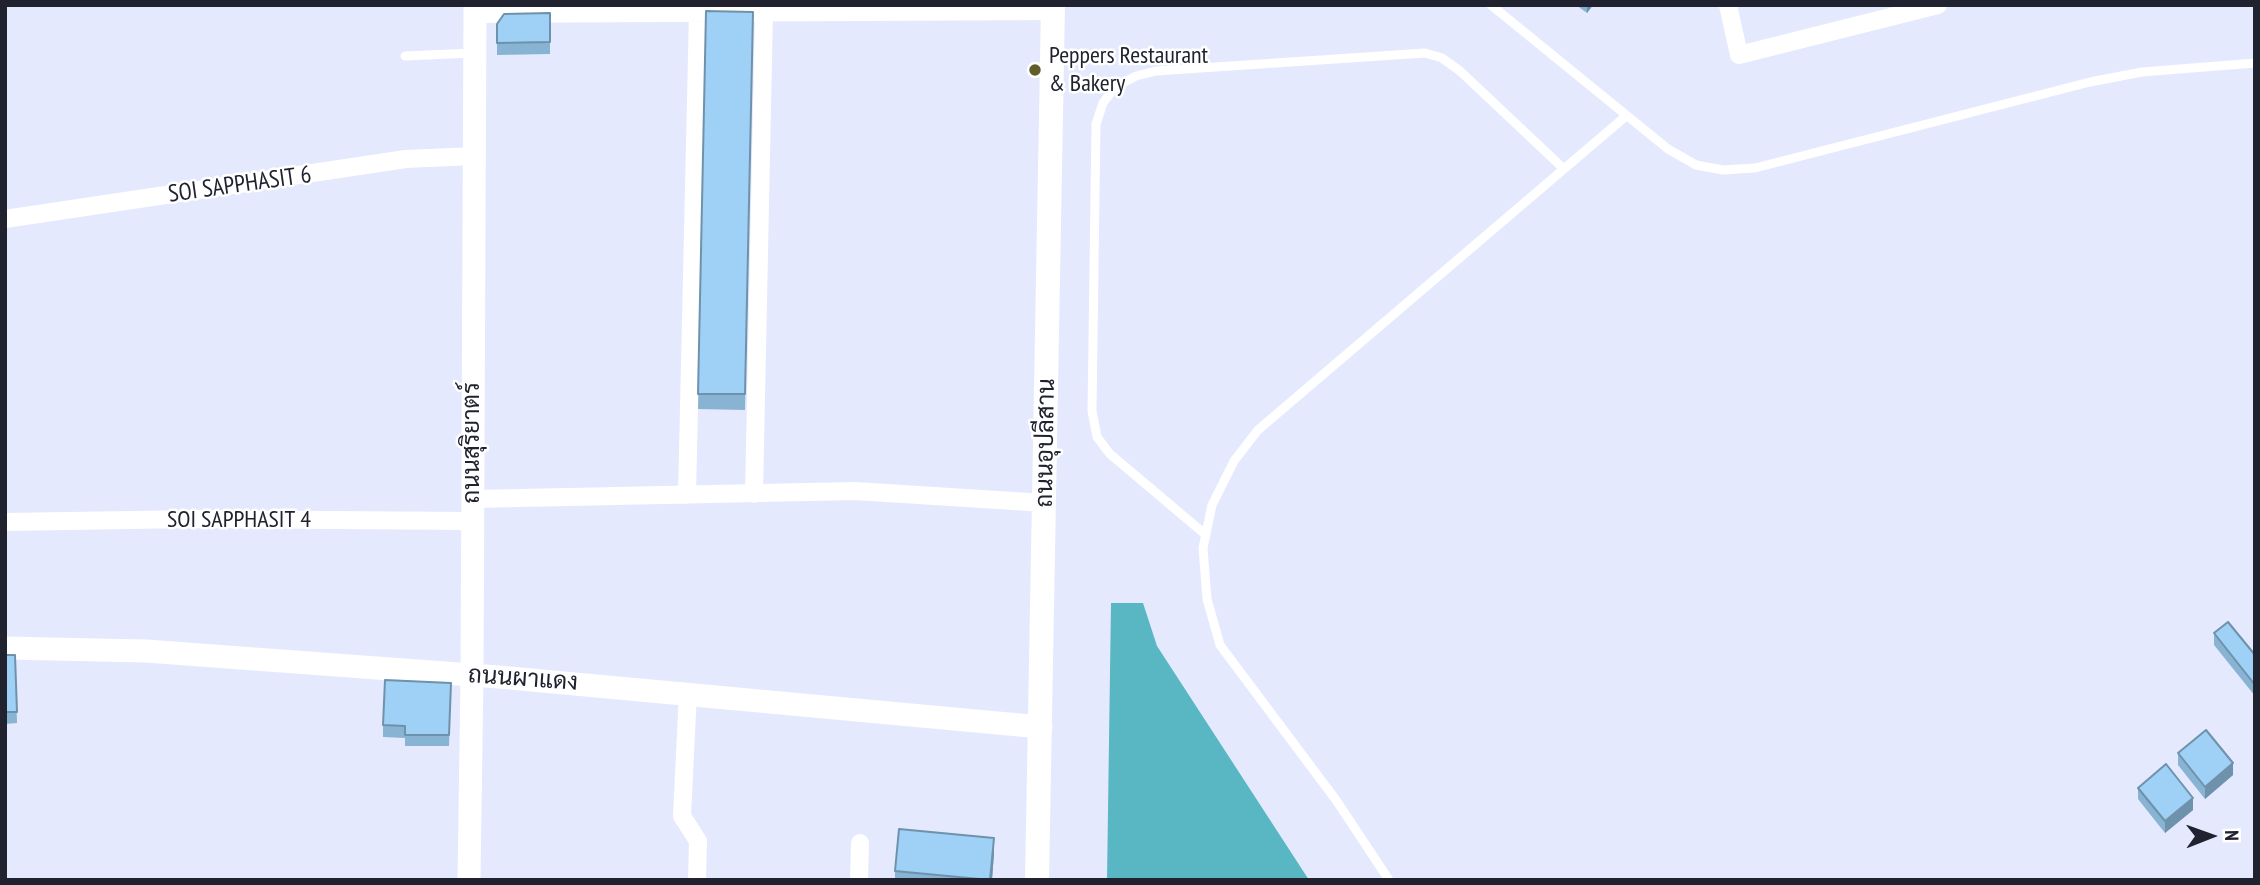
<!DOCTYPE html>
<meta charset="utf-8">
<style>
body{margin:0}
#map{position:relative;width:2260px;height:885px;overflow:hidden;background:#e4e9fd;font-family:"PT Sans Narrow",sans-serif}
canvas{display:block}
.frame{position:absolute;inset:0;border:7px solid #20232f;pointer-events:none}
.north{position:absolute;left:2176px;top:801px;width:70px;height:70px;-webkit-text-stroke:5px #fff;paint-order:stroke;rotate:89deg;font-size:19px;font-weight:700;line-height:28px;text-align:center;color:#20232f}
.north::after{content:'';display:block;margin:auto;width:24px;height:32px;background:#20232f;clip-path:polygon(50% 0,100% 100%,50% 72%,0 100%)}
</style>
<div id="map">
<canvas width="2260" height="885"></canvas>
<div class="frame"></div>
<div class="north">N</div>
</div>
<script>
const ctx = document.querySelector('canvas').getContext('2d');
ctx.lineJoin = 'round';
function paint(path, color) { ctx.fillStyle = color; ctx.fill(path, 'evenodd'); }
const shape = rows => new Path2D(rows.map(r => 'M' + r).join(''));
function strokePath(path, color, width, dash) { ctx.strokeStyle = color; ctx.lineWidth = width; ctx.lineCap = dash ? 'butt' : 'round'; ctx.setLineDash(dash || []); ctx.stroke(path); }
function write(font, color, halo, rows, align = 'center') {
  ctx.font = font + ' "PT Sans Narrow",Sarabun,sans-serif'; ctx.lineWidth = 5; ctx.setLineDash([]); ctx.textBaseline = 'middle'; ctx.strokeStyle = halo; ctx.fillStyle = color; for (const [text, x, y, turn = 0] of rows) {
    ctx.save(); ctx.translate(x, y); ctx.rotate((+turn || 0) * Math.PI / 180); ctx.textAlign = isNaN(turn) ? turn : align; if (halo) ctx.strokeText(text, 0, 0); ctx.fillText(text, 0, 0); ctx.restore();
  }
}
paint(shape([
 [1111,603,1143,603,1157,646,1309,880,1107,880]
]), '#59b7c4');
strokePath(shape([
 [1491,5,1668,149,1696,165,1723,170,1755,168,2090,82,2142,72,2255,63],
 [405,56,473,53],
 [1206,535,1110,454,1097,437,1092,411,1096,124,1103,103,1115,87,1136,76,1156,71,1425,53,1442,58,1460,71,1564,169],
 [1389,880,1336,800,1220,645,1207,599,1203,548,1212,505,1234,461,1258,430,1626,116]
]), '#fff', 9);
strokePath(shape([
 [1728,5,1739,55,1938,5],
 [475,14,1053,11],
 [5,219,406,159,474,156],
 [754,494,764,11],
 [687,495,698,12],
 [472,499,855,491,1045,503],
 [5,522,194,519,472,521],
 [688,692,682,816,698,841,697,880],
 [859,880,860,843]
]), '#fff', 18);
strokePath(shape([
 [5,648,146,651,499,677,1041,727],
 [469,880,472,675,475,5]
]), '#fff', 23);
strokePath(shape([
 [1037,880,1053,5]
]), '#fff', 24);
paint(shape([
 [1576,5,1593,5,1587,13],
 [706,11,753,12,745,410,698,409],
 [550,13,550,54,497,55,497,24],
 [2214,633,2255,655,2255,696,2214,645],
 [5,655,15,655,17,723,5,724],
 [451,683,449,746,405,746,405,738,383,737,383,725],
 [2178,753,2233,775,2205,799,2178,765],
 [2138,788,2193,810,2165,833,2138,799],
 [994,853,992,880,895,880,895,871]
]), '#89b3d3');
paint(shape([
 [1587,5,1593,5,1587,13],
 [2233,763,2233,775,2205,799,2205,787],
 [2193,798,2193,810,2165,833,2165,821],
 [994,838,994,853,992,880,990,880]
]), '#6f92ac');
const building = shape([
 [706,11,753,12,745,394,698,394,706,11],
 [550,13,550,42,497,43,497,24,504,14,550,13],
 [2228,622,2255,655,2255,685,2214,633,2228,622],
 [5,655,15,655,17,712,5,712,5,655],
 [385,680,451,683,449,735,405,735,405,726,383,725,385,680],
 [2206,730,2233,763,2205,787,2178,753,2206,730],
 [2166,764,2193,798,2165,821,2138,788,2166,764],
 [899,829,994,838,990,880,895,871,899,829]
]);
paint(building, '#9fd0f5');
strokePath(building, '#6f92ac', 2);
for (const [x, y, r, color] of [
 [1035,70,7,"#615d2a"]
]) { const dot = new Path2D(); dot.arc(x, y, r, 0, 2 * Math.PI); ctx.fillStyle = color; ctx.fill(dot); strokePath(dot, '#fff', 2.5); }
write('24px', '#20232f', '#fff', [
 ["Peppers Restaurant",1049,56],
 ["& Bakery",1049,84]
], 'left');
write('24px', '#20232f', '#fff', [
 ["SOI SAPPHASIT 6",240,185,-8],
 ["ถนนสุริยาตร์",472,443,-90],
 ["ถนนอุปลีสาน",1046,443,-89],
 ["SOI SAPPHASIT 4",239,520],
 ["ถนนผาแดง",523,679,4]
]);
</script>
